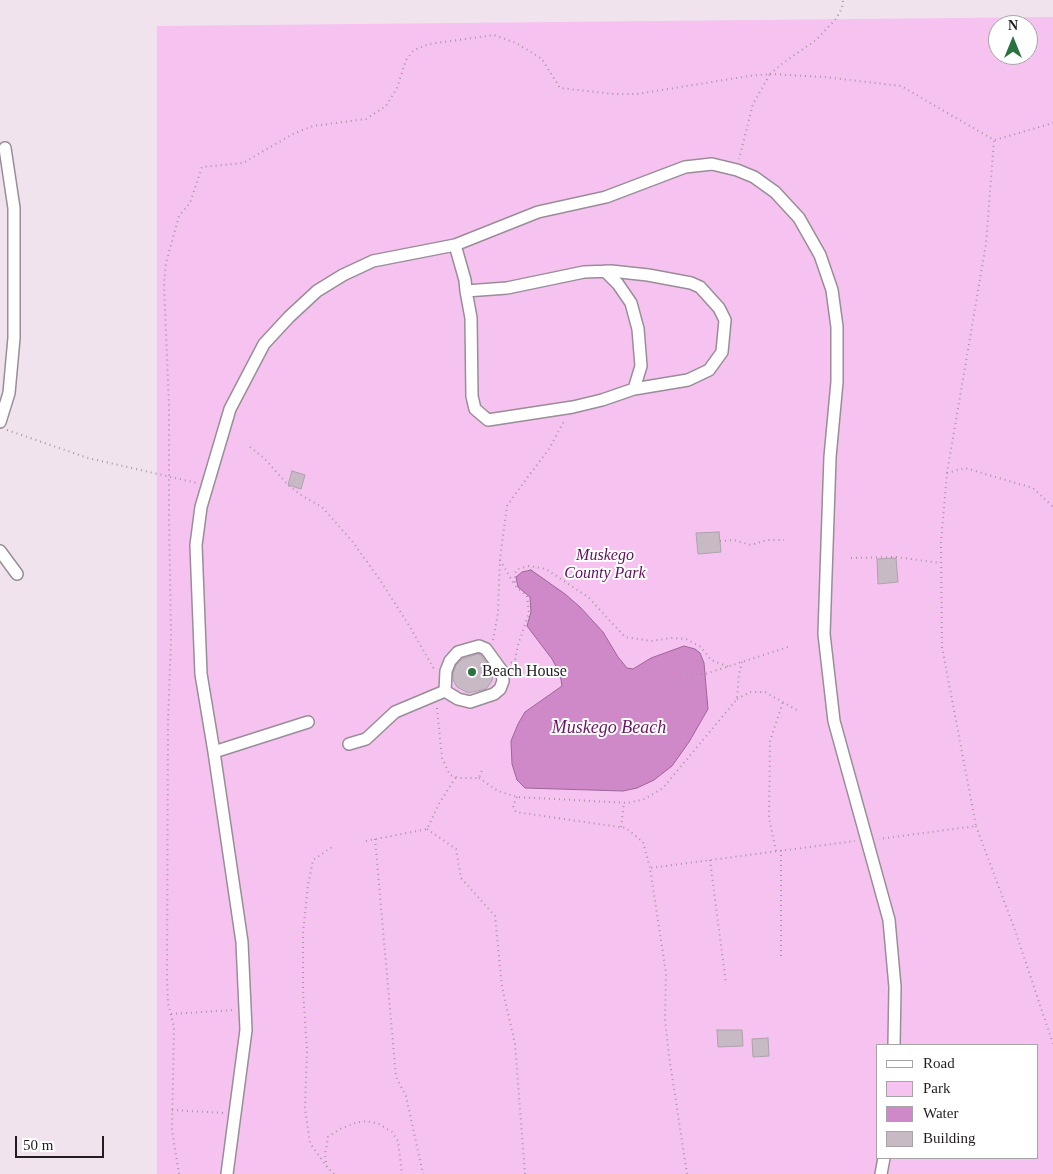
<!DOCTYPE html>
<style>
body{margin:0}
#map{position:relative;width:1053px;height:1174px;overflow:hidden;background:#f0e3ee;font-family:Georgia,serif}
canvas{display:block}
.legend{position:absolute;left:876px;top:1044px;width:162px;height:115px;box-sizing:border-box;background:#fff;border:1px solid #a6a4a6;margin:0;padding:6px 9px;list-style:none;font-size:15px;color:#211c20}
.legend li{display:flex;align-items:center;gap:10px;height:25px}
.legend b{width:25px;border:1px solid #a6a4a6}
.north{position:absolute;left:988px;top:15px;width:50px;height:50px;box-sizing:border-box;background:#fff;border:1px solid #a6a4a6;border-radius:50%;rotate:0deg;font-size:14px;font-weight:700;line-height:20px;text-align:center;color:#211c20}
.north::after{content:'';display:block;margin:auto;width:18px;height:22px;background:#2a723f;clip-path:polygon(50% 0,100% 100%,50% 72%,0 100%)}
.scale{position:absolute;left:15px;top:1136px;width:89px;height:22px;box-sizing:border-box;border:2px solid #211c20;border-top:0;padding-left:6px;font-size:15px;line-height:18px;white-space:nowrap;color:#211c20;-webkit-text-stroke:4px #fff;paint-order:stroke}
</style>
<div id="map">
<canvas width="1053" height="1174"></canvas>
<ul class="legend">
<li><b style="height:6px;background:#fff"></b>Road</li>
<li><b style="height:14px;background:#f6c2f0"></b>Park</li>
<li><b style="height:14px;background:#cf88c8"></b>Water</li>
<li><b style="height:14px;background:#c7bac5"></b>Building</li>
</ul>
<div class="north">N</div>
<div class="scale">50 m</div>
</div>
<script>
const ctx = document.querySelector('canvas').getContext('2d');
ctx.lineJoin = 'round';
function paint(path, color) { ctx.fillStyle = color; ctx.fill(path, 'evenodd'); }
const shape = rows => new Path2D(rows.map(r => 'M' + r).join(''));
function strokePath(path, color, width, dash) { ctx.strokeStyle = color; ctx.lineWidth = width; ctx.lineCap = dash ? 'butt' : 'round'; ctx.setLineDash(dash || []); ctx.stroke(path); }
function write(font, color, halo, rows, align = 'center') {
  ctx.font = font + ' Georgia,serif'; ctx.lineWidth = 4; ctx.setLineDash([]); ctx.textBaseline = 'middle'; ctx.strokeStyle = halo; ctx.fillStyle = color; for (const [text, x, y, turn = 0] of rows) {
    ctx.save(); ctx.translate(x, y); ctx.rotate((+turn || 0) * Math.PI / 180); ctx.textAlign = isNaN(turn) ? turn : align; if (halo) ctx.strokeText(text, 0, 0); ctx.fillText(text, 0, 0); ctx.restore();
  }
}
paint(shape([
 [1053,17,1053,1174,157,1174,157,26],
 [998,25,1028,25,1028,55,998,55],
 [877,1045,1037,1045,1037,1158,877,1158]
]), '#f6c2f0');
const water = shape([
 [531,570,565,594,580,607,603,632,618,657,627,668,633,669,651,658,684,646,695,649,700,653,704,663,708,709,689,742,672,766,654,780,637,788,623,791,525,788,517,780,512,764,511,741,518,724,525,712,562,686,560,674,552,659,527,626,531,612,530,597,518,587,516,577,522,572,531,570]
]);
paint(water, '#cf88c8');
strokePath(water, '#9b6896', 1);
const building = shape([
 [292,471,305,475,301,489,288,485,292,471],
 [719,532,721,552,698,554,696,533,719,532],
 [896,558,898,582,878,584,877,559,896,558],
 [478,654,481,655,493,671,492,681,486,689,468,693,457,687,453,680,453,673,456,665,462,659,478,654],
 [717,1030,742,1030,743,1046,718,1047,717,1030],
 [768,1038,769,1056,753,1057,752,1039,768,1038]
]);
paint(building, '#c7bac5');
strokePath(building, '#aea2ad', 1);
const minor = shape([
 [455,245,465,280,466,291,471,318,472,396,475,409,488,420,573,407,602,400,634,389,688,380,709,370,722,352,725,320,719,308,700,287,691,283,648,275,611,271,584,272,507,288,466,291],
 [605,271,618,284,631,303,638,329,641,366,634,389],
 [0,422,9,393,14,338,14,208,5,148],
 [0,551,17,574],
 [349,744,366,739,395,712,445,691,458,699,470,702,494,694,500,689,503,681,502,671,486,649,479,646,458,652,450,661,446,671,445,691],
 [214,752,308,722],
 [227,1174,246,1030,242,942,214,752,201,674,196,545,201,507,230,409,264,344,289,317,317,291,343,275,373,261,455,245,538,212,606,197,685,167,712,164,737,170,754,177,775,192,799,218,820,255,832,290,837,327,837,382,830,457,824,634,834,721,889,920,895,987,894,1045],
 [881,1174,884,1158]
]);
strokePath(minor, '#998d98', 14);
strokePath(shape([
 [770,74,824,77,901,86,994,140,986,244,947,473,941,542,942,647,976,826,879,839],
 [770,74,783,63,816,40,836,19,842,8,843,0],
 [995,140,1053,123],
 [7,430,88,458,197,483],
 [250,447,264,458,288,485,301,495,322,507,352,541,380,580,410,627,434,669],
 [947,473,965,468,1033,488,1053,507],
 [720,541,734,540,751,545,767,540,784,540],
 [851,558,896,557,940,563],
 [500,560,514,584],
 [493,640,498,613,500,559,507,506,527,478,549,449,564,421],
 [511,663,515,659,518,645,529,613,527,596,515,586,515,573,518,569,529,566,546,569,588,597,625,637,651,641,672,638,686,639,701,647,711,660,729,667],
 [686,674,705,674,788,647],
 [737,699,750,692,765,692,797,710],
 [437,708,442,758,450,775,459,778,479,778,482,770],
 [479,778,498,791,517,797,628,803,645,799,663,788,737,699,739,674,742,662],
 [517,797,513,806,516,812,626,828,643,842,650,868],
 [976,826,1016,933,1053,1044],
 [621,827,624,803],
 [427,829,456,849,461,878,495,916,502,987,515,1044,525,1174],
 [375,839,396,1077,406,1096,423,1174],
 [366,841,427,829,440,802,456,777],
 [781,850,781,959],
 [776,851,769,818,770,741,783,702],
 [710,860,726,984],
 [171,1014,233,1010],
 [172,1110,225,1113],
 [327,1167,310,1143,305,1109,307,1050,303,991,303,933,308,885,313,860,332,847],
 [179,1174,172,1130,174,1027,168,1003,167,979,168,722,171,638,169,518,169,405,164,284,166,263,179,216,190,203,202,167,243,163,293,134,313,126,366,119,386,106,397,88,406,60,414,50,429,44,494,35,516,43,542,59,560,88,614,94,637,94,749,76,770,74,753,104,739,159],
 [334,1174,327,1167,325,1155,328,1137,340,1129,355,1123,366,1121,379,1124,392,1132,398,1141,402,1174],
 [687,1174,669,1056,665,1019,666,973,650,868,855,841]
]), '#a298a0', 2, [1, 4]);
strokePath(minor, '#fff', 11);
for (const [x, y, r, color] of [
 [472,672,5,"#2a723f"]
]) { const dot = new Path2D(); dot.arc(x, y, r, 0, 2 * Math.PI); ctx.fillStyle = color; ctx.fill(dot); strokePath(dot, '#fff', 2); }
write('italic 16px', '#630c60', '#fff', [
 ["Muskego",605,556],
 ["County Park",605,574]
]);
write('16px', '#211c20', '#fff', [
 ["Beach House",482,672]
], 'left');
write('italic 18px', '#6b1767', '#fff', [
 ["Muskego Beach",609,728]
]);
</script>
